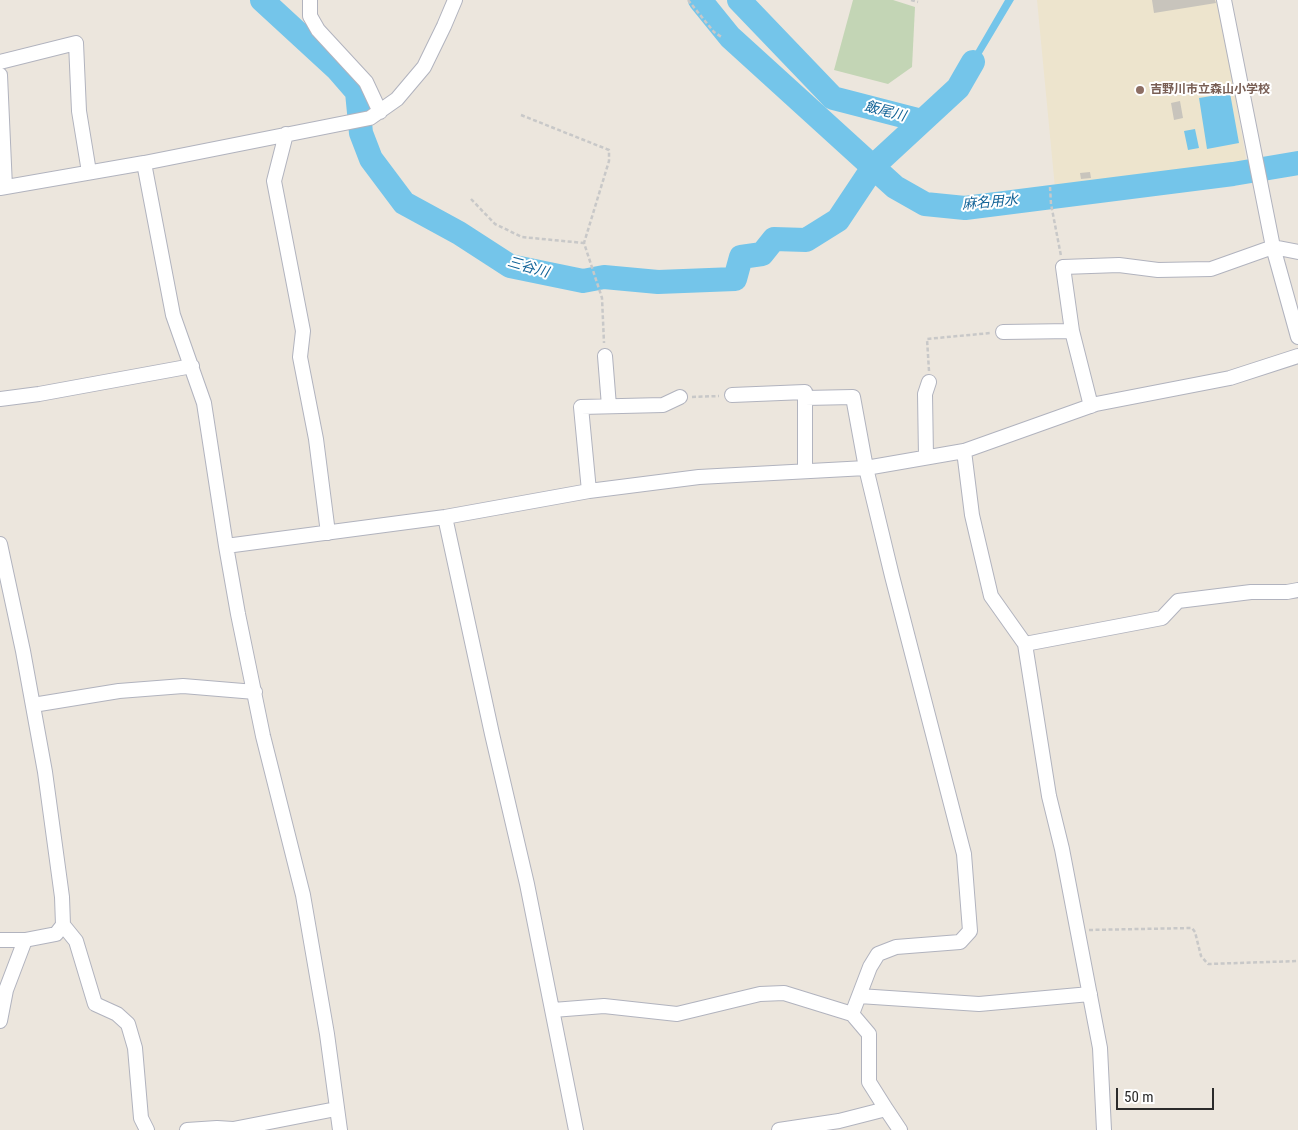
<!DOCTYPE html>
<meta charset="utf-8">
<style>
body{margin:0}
#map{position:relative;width:1298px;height:1130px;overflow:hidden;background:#ece6dd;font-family:"Roboto Condensed",sans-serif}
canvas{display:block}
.scale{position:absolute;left:1116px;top:1088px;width:98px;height:22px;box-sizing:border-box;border:2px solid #2b2b2b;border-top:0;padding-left:6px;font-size:15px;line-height:18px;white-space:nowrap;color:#2b2b2b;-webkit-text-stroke:4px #fff;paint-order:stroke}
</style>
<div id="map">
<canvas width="1298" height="1130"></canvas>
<div class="scale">50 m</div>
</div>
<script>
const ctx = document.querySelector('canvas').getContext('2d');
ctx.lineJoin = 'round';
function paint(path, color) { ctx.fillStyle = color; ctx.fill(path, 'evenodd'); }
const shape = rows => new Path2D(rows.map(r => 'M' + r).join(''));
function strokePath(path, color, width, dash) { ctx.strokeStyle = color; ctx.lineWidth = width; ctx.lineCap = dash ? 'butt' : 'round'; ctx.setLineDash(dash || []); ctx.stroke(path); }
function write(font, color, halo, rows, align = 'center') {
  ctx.font = font + ' "Roboto Condensed","Noto Sans JP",sans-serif'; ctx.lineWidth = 4; ctx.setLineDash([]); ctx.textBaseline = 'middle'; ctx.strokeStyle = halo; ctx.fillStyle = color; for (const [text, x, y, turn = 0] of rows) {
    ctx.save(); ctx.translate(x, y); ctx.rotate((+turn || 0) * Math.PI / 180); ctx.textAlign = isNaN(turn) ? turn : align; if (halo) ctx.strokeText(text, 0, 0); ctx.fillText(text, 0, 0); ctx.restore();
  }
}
paint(shape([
 [1037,0,1219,0,1247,165,1055,188]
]), '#ede4cd');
paint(shape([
 [853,0,893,0,915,7,912,67,888,84,834,70]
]), '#c3d5b5');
paint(shape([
 [1005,0,1014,0,959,92,954,88],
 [1230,93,1239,143,1207,149,1199,98],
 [1195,129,1199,148,1188,150,1184,131]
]), '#74c5ea');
strokePath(shape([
 [262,0,337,69,357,92,361,133,371,159,404,203,459,233,510,266,583,281,604,277,658,282,735,279,741,257,762,254,774,239,806,240,838,220,868,175],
 [700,0,730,37,895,187,925,204,965,208,1233,174,1298,163],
 [739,0,833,98,922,121],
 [879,161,958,88,973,62]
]), '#74c5ea', 24);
paint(shape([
 [1152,0,1215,0,1216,3,1154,13],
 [1180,101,1183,118,1174,120,1171,103],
 [1090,172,1091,178,1081,179,1080,173]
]), '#c8c4bc');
const minor = shape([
 [310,0,310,16,318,30,366,82,380,112],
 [1224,0,1273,247,1298,337],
 [0,62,76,43,79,111,89,172],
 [0,75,5,187],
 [286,134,274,181,303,331,300,357,316,439,328,533],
 [144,163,173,315,204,403,226,546,238,614,263,736,303,895,327,1034,340,1130],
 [0,188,144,163,370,118,397,99,424,67,444,26,455,0],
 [1003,332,1072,331],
 [605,356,609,406],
 [732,395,805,392,805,471],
 [0,399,39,394,192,366],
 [1091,406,1072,331,1063,267,1119,265,1158,270,1211,269,1273,247,1298,252],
 [964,451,972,515,991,596,1025,644,1049,796,1062,849,1100,1048,1104,1130],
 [926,457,925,394,929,382],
 [589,491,581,407,663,405,680,397],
 [445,517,492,734,527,884,576,1130],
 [0,544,23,651,45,772,62,897,63,925,56,934,25,940,0,940],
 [226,546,445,517,589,491,699,477,866,468,964,451,1096,404,1230,378,1298,356],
 [1025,644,1162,618,1178,601,1251,592,1287,592,1298,590],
 [33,705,119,691,183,686,255,692],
 [63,925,76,941,95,1004,117,1014,128,1024,135,1048,141,1118,147,1130],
 [859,996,979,1004,1090,994],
 [553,1010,604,1006,677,1014,760,994,784,993,852,1014],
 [0,1021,6,990,25,940],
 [886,1109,900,1130],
 [187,1130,217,1128,233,1129,336,1109],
 [779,1130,839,1121,886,1109,869,1082,869,1034,852,1014,870,967,878,954,896,947,960,942,970,931,964,854,892,576,866,468,853,397,805,398]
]);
strokePath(minor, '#b1b3be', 16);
strokePath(shape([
 [688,0,714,32,723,38],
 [911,0,918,2],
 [521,115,609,150,609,161,584,243,602,298,604,343],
 [1050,187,1051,204,1061,256],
 [471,199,495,224,522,237,584,243],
 [929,371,927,339,990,333],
 [692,397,719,396],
 [1089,930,1192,928,1195,932,1201,956,1208,964,1298,961]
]), '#c8c8c8', 2.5, [4, 2.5]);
strokePath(minor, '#fff', 14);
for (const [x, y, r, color] of [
 [1140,90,5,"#8d6e63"]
]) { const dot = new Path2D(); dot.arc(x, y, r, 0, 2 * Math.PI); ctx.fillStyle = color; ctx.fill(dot); strokePath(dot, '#fff', 2); }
write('bold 12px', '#785e54', '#fff', [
 ["吉野川市立森山小学校",1150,90]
], 'left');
write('italic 14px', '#126397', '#fff', [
 ["飯尾川",885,112,15],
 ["麻名用水",990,203,-5],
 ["三谷川",528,268,16]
]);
</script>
